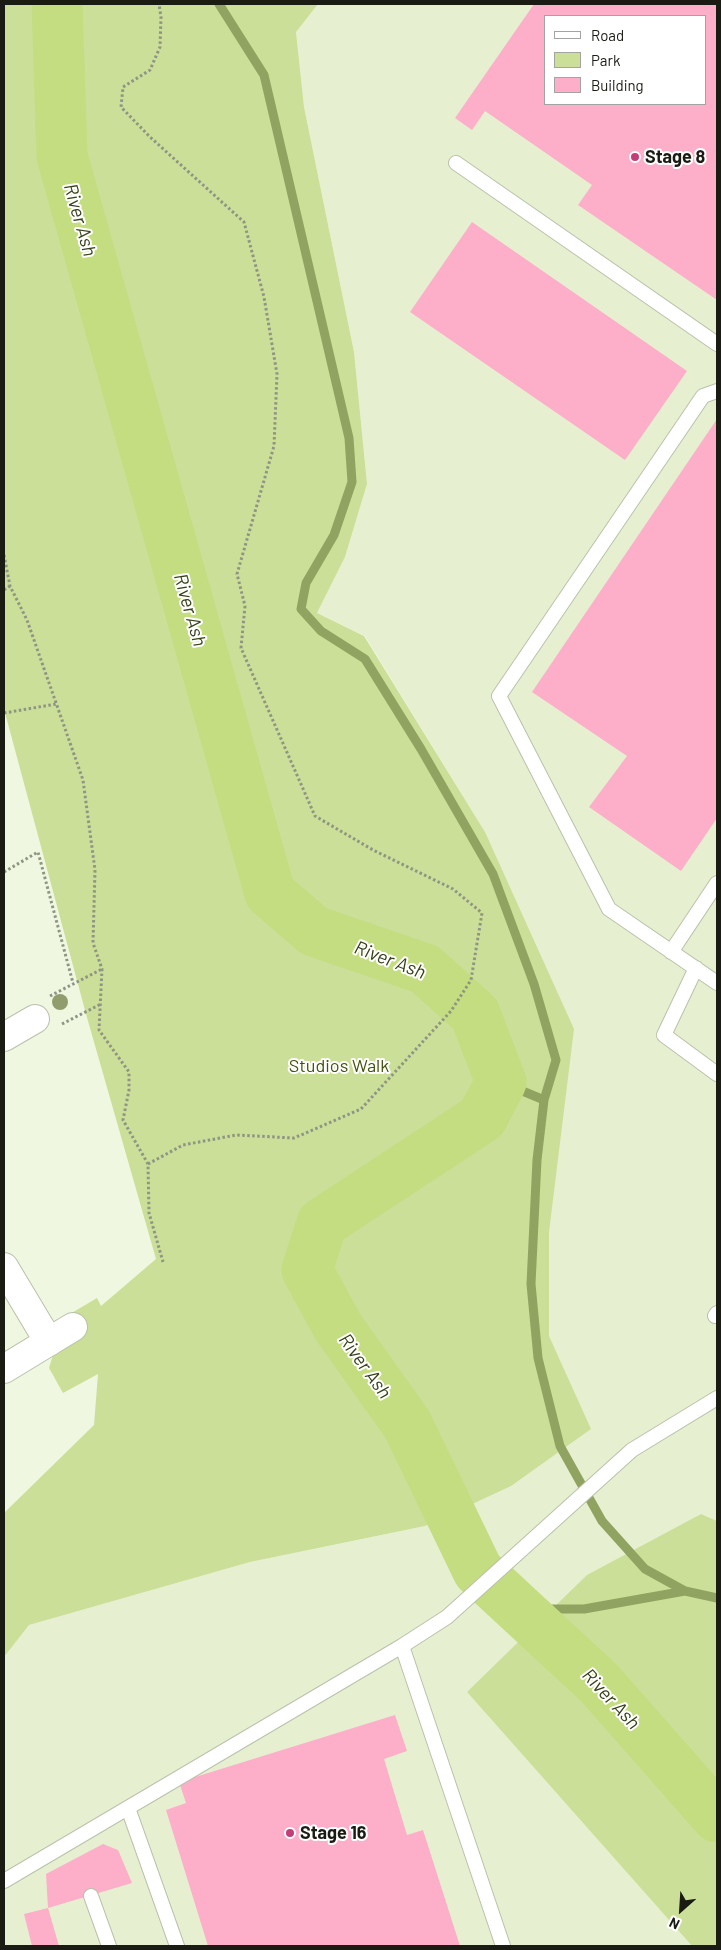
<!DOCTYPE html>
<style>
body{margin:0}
#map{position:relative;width:721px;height:1950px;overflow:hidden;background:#eff7e0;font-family:Barlow,sans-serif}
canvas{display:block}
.frame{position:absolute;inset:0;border:5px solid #1a1c14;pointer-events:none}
.legend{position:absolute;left:544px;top:15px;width:162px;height:90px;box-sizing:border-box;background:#fff;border:1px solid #a3a4a1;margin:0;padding:6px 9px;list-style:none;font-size:15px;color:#1a1c14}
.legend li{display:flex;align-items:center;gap:10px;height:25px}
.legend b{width:25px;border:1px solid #a3a4a1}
.north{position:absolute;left:656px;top:1885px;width:50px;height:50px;-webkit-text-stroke:4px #fff;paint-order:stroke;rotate:206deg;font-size:14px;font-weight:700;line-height:20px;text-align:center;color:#1a1c14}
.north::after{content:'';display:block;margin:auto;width:18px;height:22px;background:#1a1c14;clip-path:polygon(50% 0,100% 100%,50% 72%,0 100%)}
</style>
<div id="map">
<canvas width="721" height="1950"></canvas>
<div class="frame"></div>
<ul class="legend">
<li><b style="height:6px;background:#fff"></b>Road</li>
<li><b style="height:14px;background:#cbdf98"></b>Park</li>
<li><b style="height:14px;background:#fdaec9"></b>Building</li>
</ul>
<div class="north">N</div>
</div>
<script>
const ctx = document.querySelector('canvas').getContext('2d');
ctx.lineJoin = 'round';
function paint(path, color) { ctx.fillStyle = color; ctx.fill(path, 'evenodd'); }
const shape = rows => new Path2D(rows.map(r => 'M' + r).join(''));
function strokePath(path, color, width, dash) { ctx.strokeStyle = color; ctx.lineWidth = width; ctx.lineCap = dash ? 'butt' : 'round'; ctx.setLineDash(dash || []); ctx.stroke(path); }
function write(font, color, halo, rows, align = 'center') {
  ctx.font = font + ' Barlow,sans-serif'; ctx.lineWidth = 4; ctx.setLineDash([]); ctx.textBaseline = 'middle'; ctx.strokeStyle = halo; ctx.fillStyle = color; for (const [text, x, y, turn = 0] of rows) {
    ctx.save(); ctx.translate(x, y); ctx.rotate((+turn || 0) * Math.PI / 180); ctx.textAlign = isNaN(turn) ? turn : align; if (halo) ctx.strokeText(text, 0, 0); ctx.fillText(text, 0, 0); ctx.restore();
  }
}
paint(shape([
 [318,4,717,4,717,1521,700,1514,467,1692,692,1946,4,1946,4,1657,29,1625,250,1562,425,1526,590,1429,549,1337,549,1232,485,832,365,636,317,613,345,557,367,484,354,352,304,107,296,31],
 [545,16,705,16,705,104,545,104]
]), '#e6f0d1');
paint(shape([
 [4,4,318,4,296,32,304,107,354,352,367,484,345,557,317,613,364,636,485,832,574,1029,549,1232,549,1336,591,1429,511,1486,425,1526,250,1562,29,1625,4,1657,4,1513,94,1425,98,1374,63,1393,49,1368,53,1355,83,1336,70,1314,97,1298,101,1306,156,1259,86,1014,4,709],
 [701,1514,717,1521,717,1946,692,1946,467,1692,587,1575]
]), '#cbdf98');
strokePath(shape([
 [219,4,264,75,349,438,352,482,334,535,306,583,301,609,321,631,365,659,421,749,493,874,534,984,556,1060,544,1100,537,1160,531,1284,538,1358,560,1446,602,1521,645,1569,685,1591,717,1598],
 [501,1082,544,1100],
 [520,1609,584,1609,685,1591]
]), '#91a360', 9);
strokePath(shape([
 [57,4,62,156,270,893,314,931,425,969,475,1014,501,1082,482,1118,322,1223,307,1270,338,1327,407,1424,478,1571,599,1683,717,1817]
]), '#c4dd80', 51);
paint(shape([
 [534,4,717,4,717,300,578,205,592,185,485,111,472,130,455,118],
 [545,16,705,16,705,104,545,104],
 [472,222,687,371,625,460,410,312],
 [717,419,717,818,681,871,589,807,627,756,532,692],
 [395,1715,407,1751,384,1759,407,1835,423,1830,460,1946,208,1946,166,1810,186,1803,179,1782],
 [103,1844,118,1850,132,1883,48,1908,59,1946,32,1946,24,1914,48,1908,46,1874]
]), '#fdaec9');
const service = shape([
 [456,163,717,344],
 [717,391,703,396,499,696,609,909,717,983],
 [671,952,717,883],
 [696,968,664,1035,717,1074],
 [715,1316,717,1313],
 [402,1646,503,1946],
 [128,1808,177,1946],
 [4,1881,402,1646,447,1617,632,1450,717,1398],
 [91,1896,109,1946]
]);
const minor = shape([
 [4,1037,35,1019],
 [4,1267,49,1342],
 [4,1369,73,1327]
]);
strokePath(service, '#bac1ab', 16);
strokePath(minor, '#bac1ab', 30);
strokePath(shape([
 [4,555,10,586,27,620,83,780,95,870,93,943,102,969,99,1030,129,1072,129,1090,123,1120,148,1164,149,1213,163,1262],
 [4,590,10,586],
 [4,713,56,704],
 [4,872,38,852,73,983],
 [50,996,102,969],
 [62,1024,101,1004],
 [148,1164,183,1145,236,1135,294,1138,361,1109,451,1011,471,980,482,913,453,889,373,850,315,816,241,648,245,606,237,574,274,446,277,374,264,297,244,222,150,137,121,107,123,87,150,70,160,47,161,17,159,4]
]), '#8f9584', 3, [2.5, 2.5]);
strokePath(service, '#fff', 14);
strokePath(minor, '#fff', 28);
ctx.fillStyle = '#919d6c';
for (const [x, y] of [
 [60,1002]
]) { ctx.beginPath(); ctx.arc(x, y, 8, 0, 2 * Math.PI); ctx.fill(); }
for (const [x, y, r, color] of [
 [635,157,5,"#c43c78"],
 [290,1833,5,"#c43c78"]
]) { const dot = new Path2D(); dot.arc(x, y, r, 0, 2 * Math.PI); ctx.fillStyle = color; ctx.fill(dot); strokePath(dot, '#fff', 2); }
write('bold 18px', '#1a1c14', '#fff', [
 ["Stage 8",645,157],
 ["Stage 16",300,1833]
], 'left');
write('18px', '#44530e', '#fff', [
 ["Studios Walk",339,1066]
]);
write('italic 19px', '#37411a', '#fff', [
 ["River Ash",80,220,74],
 ["River Ash",190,610,74],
 ["River Ash",390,960,21],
 ["River Ash",365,1366,54],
 ["River Ash",611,1699,47]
]);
</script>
